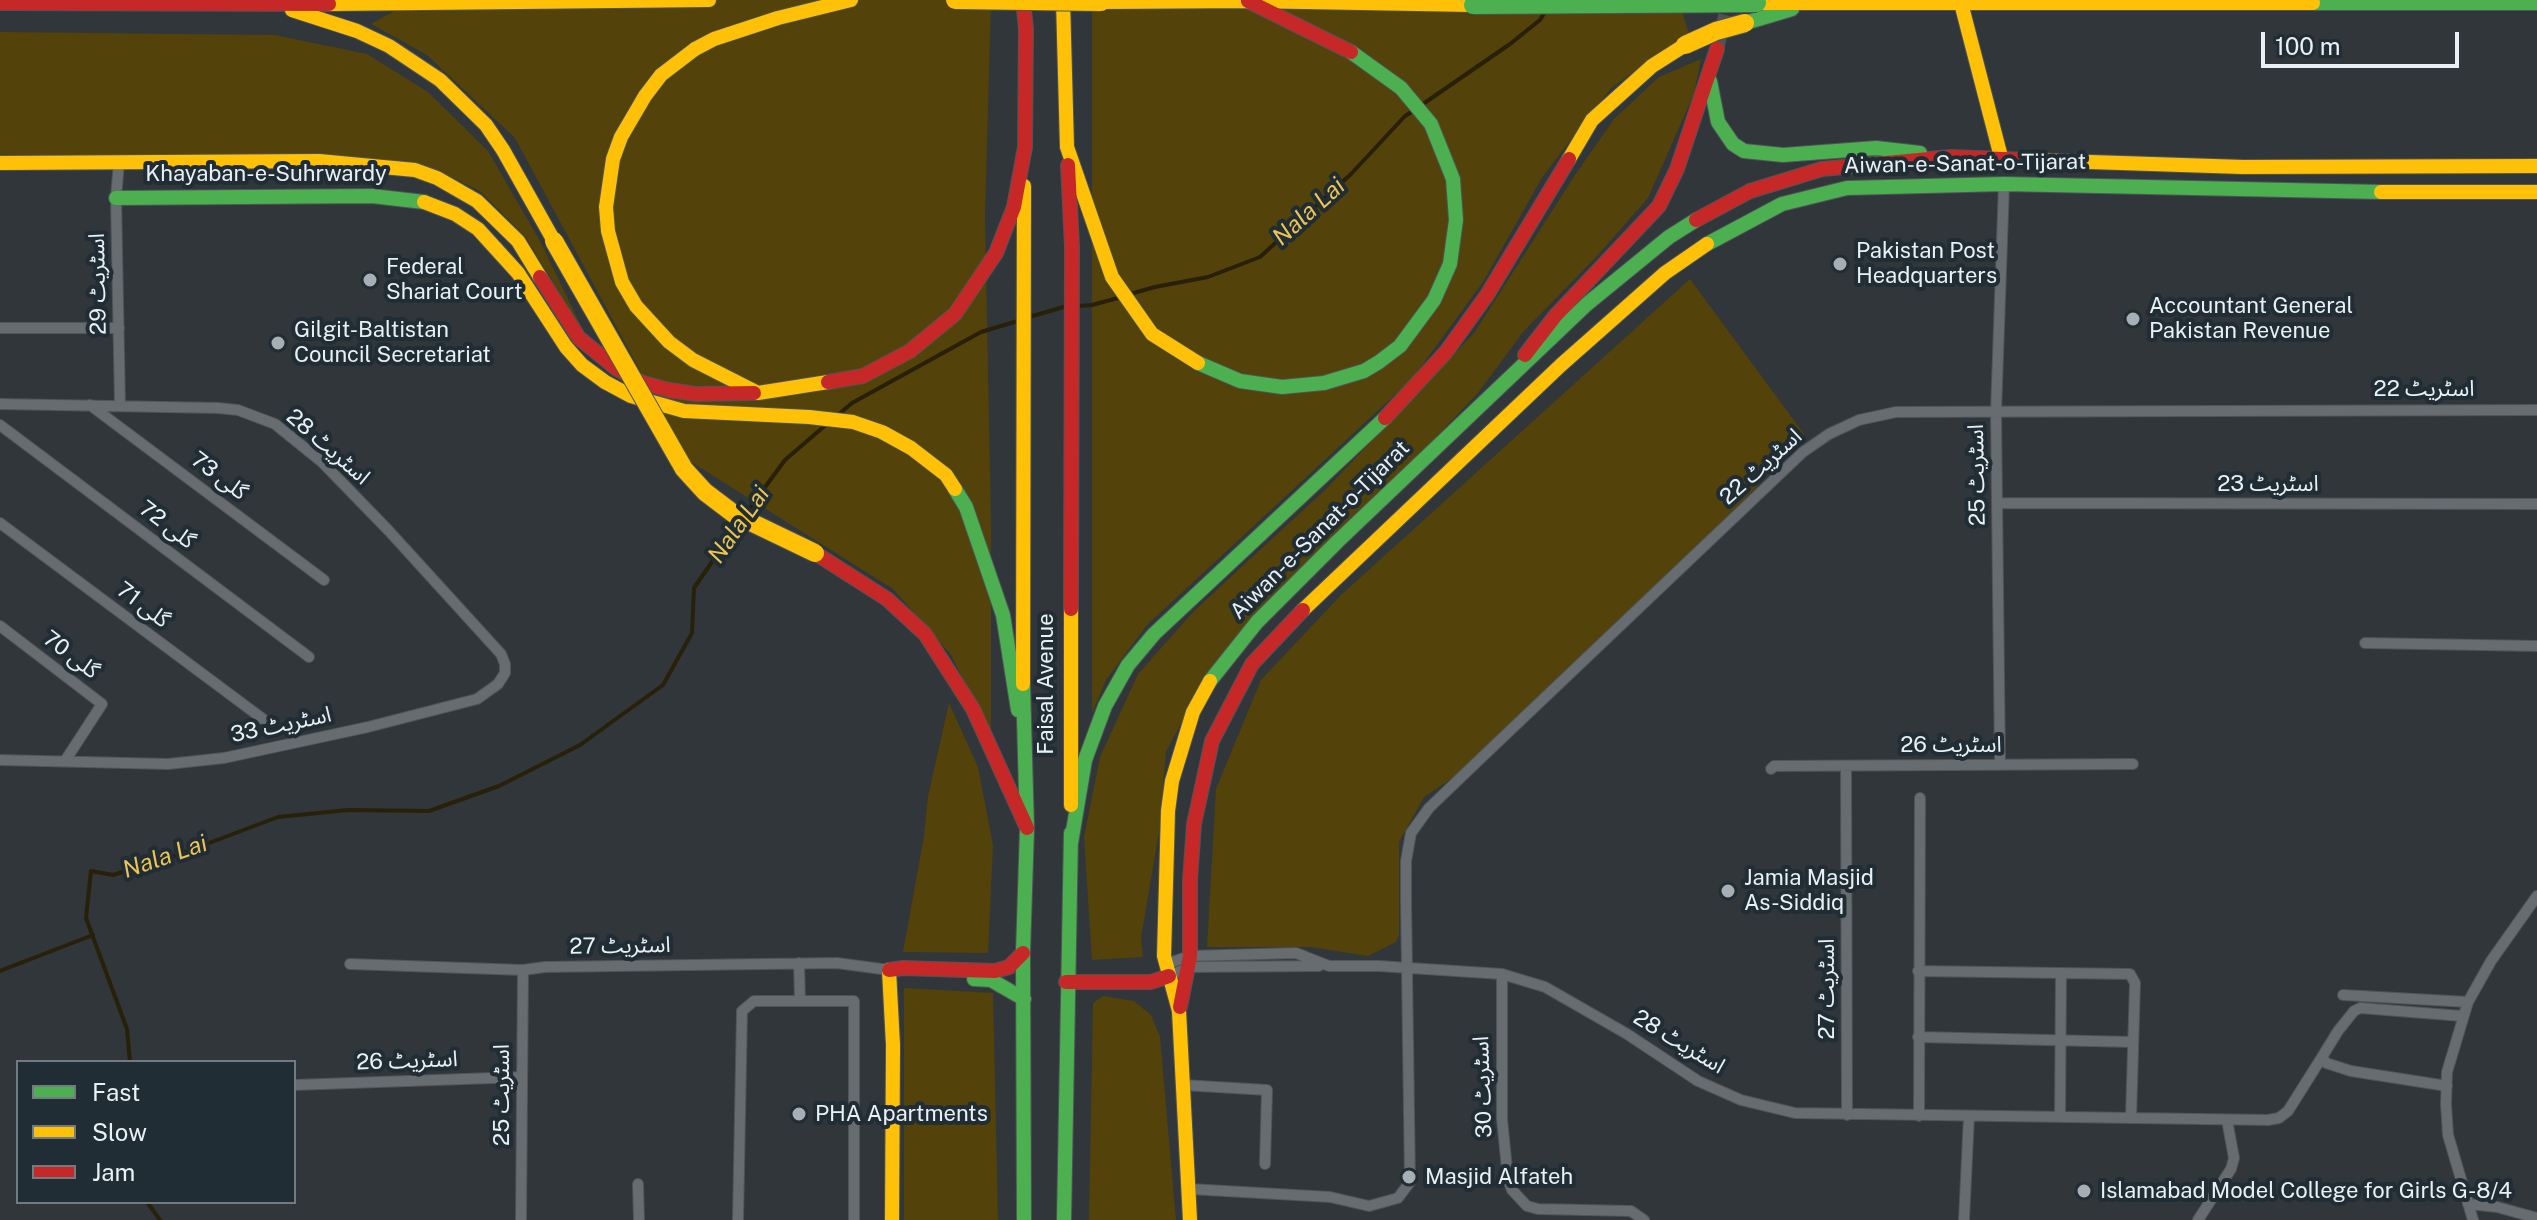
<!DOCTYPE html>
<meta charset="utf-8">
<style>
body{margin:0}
#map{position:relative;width:2537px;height:1220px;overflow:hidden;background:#30363a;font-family:"Public Sans",sans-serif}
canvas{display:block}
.legend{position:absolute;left:16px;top:1060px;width:280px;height:144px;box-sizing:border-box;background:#212d34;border:2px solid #717b81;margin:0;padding:10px 14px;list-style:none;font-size:24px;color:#e8f0f5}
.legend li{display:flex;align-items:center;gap:16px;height:40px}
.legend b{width:40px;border:2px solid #717b81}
.scale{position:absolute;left:2261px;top:32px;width:198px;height:36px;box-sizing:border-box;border:4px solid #e8f0f5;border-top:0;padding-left:10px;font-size:24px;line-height:28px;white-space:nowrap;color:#e8f0f5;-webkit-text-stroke:6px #212d34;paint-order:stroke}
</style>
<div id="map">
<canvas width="2537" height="1220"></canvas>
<ul class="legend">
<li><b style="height:10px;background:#4caf50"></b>Fast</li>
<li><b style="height:10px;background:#ffc107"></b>Slow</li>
<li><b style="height:10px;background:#c62828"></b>Jam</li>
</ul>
<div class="scale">100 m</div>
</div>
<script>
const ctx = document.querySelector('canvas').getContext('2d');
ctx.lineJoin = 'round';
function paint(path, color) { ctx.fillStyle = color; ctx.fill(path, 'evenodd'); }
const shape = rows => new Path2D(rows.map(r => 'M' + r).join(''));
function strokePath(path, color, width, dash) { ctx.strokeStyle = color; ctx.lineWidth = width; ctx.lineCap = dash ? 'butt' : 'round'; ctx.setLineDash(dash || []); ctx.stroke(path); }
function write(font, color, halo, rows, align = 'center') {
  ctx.font = font + ' "Public Sans","Noto Sans Arabic",sans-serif'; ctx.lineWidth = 8; ctx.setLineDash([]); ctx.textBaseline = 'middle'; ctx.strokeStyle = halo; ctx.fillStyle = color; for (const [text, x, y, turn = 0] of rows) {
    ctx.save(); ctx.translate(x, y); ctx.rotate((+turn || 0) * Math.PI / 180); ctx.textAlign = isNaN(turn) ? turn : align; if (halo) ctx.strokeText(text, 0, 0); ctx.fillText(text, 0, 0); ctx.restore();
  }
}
paint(shape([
 [414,0,991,0,985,216,991,525,991,735,951,655,893,589,688,460,515,138,427,55,371,24],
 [1092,0,1678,0,1689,33,1611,88,1543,176,1483,282,1412,379,1147,625,1106,680,1092,713],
 [0,32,275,35,367,54,428,92,488,151,540,241,587,338,525,236,480,191,430,167,238,159,0,160],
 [1701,59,1694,94,1648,198,1597,256,1523,332,1478,393,1203,681,1166,752,1159,832,1141,938,1143,957,1092,960,1084,837,1100,757,1138,674,1194,611,1327,488,1474,333,1577,172,1614,119,1659,77],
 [1690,279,1804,434,1752,492,1478,761,1424,797,1399,842,1399,935,1396,942,1368,956,1311,947,1207,947,1216,789,1261,680,1341,595],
 [949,703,978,767,993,845,988,953,903,952,924,836,928,796],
 [904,988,993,993,998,1220,904,1220],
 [1103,996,1134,1001,1151,1015,1160,1037,1176,1220,1089,1220,1093,1003]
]), '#534209');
strokePath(shape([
 [1423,104,1510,44,1540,20,1546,10],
 [1130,294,1155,287,1208,277,1260,257,1351,174,1405,116,1413,111],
 [1076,306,1092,305,1118,298],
 [1029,317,1067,306],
 [838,415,852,403,981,332,1021,320],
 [746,513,785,460,828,423],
 [0,971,93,935],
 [130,1062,127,1029,86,918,91,871,113,875,180,854,278,817,348,810,429,811,499,786,580,745,663,685,692,633,694,588,738,524],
 [147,1202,160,1220]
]), '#292009', 4);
strokePath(shape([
 [1717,49,1729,0]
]), '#4c5256', 14, [14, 7]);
const street = shape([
 [119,162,116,198,120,405],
 [0,328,119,328],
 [0,404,218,408,238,410,275,424,322,462,389,531,501,654,505,664,505,673,498,684,477,699,368,727,224,758,168,764,0,760],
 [90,405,324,580],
 [0,425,309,657],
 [1999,503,2537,504],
 [0,523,263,719],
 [0,626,102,704,65,761],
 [2365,643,2537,646],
 [2000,765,1996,412,2004,184],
 [1846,766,1847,1115],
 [1771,769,1774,766,2133,764],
 [799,963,800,1001],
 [350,964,523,970,545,967,837,963,889,970],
 [1166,964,1190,956,1296,953,1329,966,1379,966,1502,974,1545,987,1627,1034,1698,1081,1741,1100,1795,1113,2268,1120,2279,1118,2288,1111,2322,1057],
 [1918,971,2130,974,2135,983,2131,1118],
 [1502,974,1502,1119,1508,1179,1512,1190,1527,1206,1538,1209,1631,1211,1644,1220],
 [1169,976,1189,967,1319,966],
 [2343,995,2468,1002],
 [1918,1037,2133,1042],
 [294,1085,521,1077],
 [1183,1085,1267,1090,1265,1164],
 [2447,1086,2351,1071,2326,1063,2322,1057,2338,1031,2354,1011,2360,1008,2462,1016],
 [1919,1116,1920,798],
 [2060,1117,2061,974],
 [638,1184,639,1220],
 [1190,1189,1330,1197,1369,1206,1398,1198,1410,1182,1406,900,1406,861,1411,833,1429,808,1478,761,1803,452,1829,434,1859,420,1896,412,2537,410],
 [2468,1204,2497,1207,2537,1218],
 [521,1220,523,970],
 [738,1220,742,1011,754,1001,854,1001,854,1220],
 [1964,1220,1969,1116],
 [2198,1220,2231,1169,2234,1158,2227,1120],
 [2473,1220,2448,1135,2446,1104,2447,1072,2468,1002,2491,961,2537,896]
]);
const fast = shape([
 [2313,3,2537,3],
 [1745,23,1792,9],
 [1710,81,1718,122,1733,144,1744,151,1783,155,1876,148,1920,153],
 [116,198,372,196,424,202],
 [1707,244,1782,204,1847,188,2004,184,2381,192],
 [1198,363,1240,381,1282,387,1324,383,1364,371,1379,362,1400,346,1434,300,1450,264,1456,220,1453,179,1431,124,1401,88,1351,52],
 [955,489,966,507,1003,615,1018,710],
 [1210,681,1257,622,1338,541,1587,304,1669,237,1696,220],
 [1023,684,1027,828,1023,953,1024,1220],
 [1071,843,1085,760,1105,706,1128,665,1154,634,1385,418],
 [974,979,991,980,1024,999],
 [1064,1220,1071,833]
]);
const slow = shape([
 [1063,0,1067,147,1112,277,1152,334,1198,363],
 [1101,2,1248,1,1473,5],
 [1757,3,2313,3],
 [1961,3,2001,157],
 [329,4,709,0],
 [292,10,357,31,389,46,440,80,486,125,503,150,554,241],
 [1569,159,1592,120,1652,66,1685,45],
 [2029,160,2243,167,2537,166],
 [0,163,319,161,415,170,437,178,477,201,518,241,540,277],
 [2381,192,2537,192],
 [424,202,455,214,478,229,518,273,566,347,582,365,605,382,631,396,684,411,809,417,853,422,882,432,911,448,946,475,955,489],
 [828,382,758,393,693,360,669,342,636,306,622,282,608,231,606,207,613,159,621,137,645,96,661,75,695,49,714,39,778,18,851,0],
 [1303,610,1561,365,1665,273,1707,244],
 [1023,684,1024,186],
 [1071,805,1071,609],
 [889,970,893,1045,892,1220],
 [1190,1220,1179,1011,1164,956,1168,811,1172,781,1193,712,1210,681]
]);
const jam = shape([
 [1248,1,1351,52],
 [0,3,329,4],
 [1068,165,1072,247,1071,609],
 [1696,220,1750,191,1822,169,1951,157,2029,160],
 [540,277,579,338,617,369,643,383,669,390,696,394,754,393],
 [1525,355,1556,315,1659,206,1677,169,1717,49],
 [828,382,863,376,910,351,955,314,996,253,1014,207,1025,147,1026,29,1023,0],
 [1385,418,1446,352,1487,295,1569,159],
 [815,553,887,599,925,634,973,709,1027,828],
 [889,970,903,968,995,971,1009,967,1023,953],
 [1066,982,1151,982,1169,976],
 [1180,1007,1190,956,1190,880,1194,824,1212,741,1252,664,1303,610]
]);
strokePath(street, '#4e5458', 12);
strokePath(fast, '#4e5458', 16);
strokePath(slow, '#4e5458', 16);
strokePath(jam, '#4e5458', 16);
strokePath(street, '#666c70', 10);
strokePath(fast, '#4caf50', 14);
strokePath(slow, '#ffc107', 14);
strokePath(jam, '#c62828', 14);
const fastBridge = shape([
 [1473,5,1757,3]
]);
const slowBridge = shape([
 [955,0,1101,2],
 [1685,45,1716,31,1745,23],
 [554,241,684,469,705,492,734,514,815,553]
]);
strokePath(fastBridge, '#4e5458', 20, []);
strokePath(slowBridge, '#4e5458', 20, []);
strokePath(fastBridge, '#4caf50', 18);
strokePath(slowBridge, '#ffc107', 18);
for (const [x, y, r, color] of [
 [1840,264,8,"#a8afb4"],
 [370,280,8,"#a8afb4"],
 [2133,319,8,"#a8afb4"],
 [278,343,8,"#a8afb4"],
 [1728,891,8,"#a8afb4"],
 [799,1114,8,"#a8afb4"],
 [1409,1177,8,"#a8afb4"],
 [2084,1191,8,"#a8afb4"]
]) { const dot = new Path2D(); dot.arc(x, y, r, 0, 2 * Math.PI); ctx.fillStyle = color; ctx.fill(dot); strokePath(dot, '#212d34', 3); }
write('22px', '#e8f0f5', '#212d34', [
 ["Aiwan-e-Sanat-o-Tijarat",1965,164,-1],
 ["Khayaban-e-Suhrwardy",266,174],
 ["اسٹریٹ 29",98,284,-91],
 ["اسٹریٹ 22",2424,389],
 ["اسٹریٹ 28",328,447,41],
 ["اسٹریٹ 22",1761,467,-42],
 ["اسٹریٹ 25",1977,475,-91],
 ["گلی 73",219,476,37],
 ["اسٹریٹ 23",2268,484],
 ["گلی 72",167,525,37],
 ["Aiwan-e-Sanat-o-Tijarat",1320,530,-45],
 ["گلی 71",143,605,37],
 ["گلی 70",71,655,37],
 ["Faisal Avenue",1046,684,-90],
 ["اسٹریٹ 33",281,725,-12],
 ["اسٹریٹ 26",1951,745],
 ["اسٹریٹ 27",620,946,-1],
 ["اسٹریٹ 27",1827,989,-90],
 ["اسٹریٹ 28",1679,1042,31],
 ["اسٹریٹ 26",407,1061,-2],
 ["اسٹریٹ 30",1483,1087,-92],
 ["اسٹریٹ 25",502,1095,-90]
]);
write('22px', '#e8f0f5', '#212d34', [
 ["Pakistan Post",1856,251],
 ["Headquarters",1856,276],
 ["Federal",386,267],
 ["Shariat Court",386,292],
 ["Accountant General",2149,306],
 ["Pakistan Revenue",2149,331],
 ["Gilgit-Baltistan",294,330],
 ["Council Secretariat",294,355],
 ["Jamia Masjid",1744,878],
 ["As-Siddiq",1744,903],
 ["PHA Apartments",815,1114],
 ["Masjid Alfateh",1425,1177],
 ["Islamabad Model College for Girls G-8/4",2100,1191]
], 'left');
write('italic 24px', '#edc453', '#212d34', [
 ["Nala Lai",1309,212,-42],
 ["Nala Lai",739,525,-55],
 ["Nala Lai",165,857,-19]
]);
</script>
